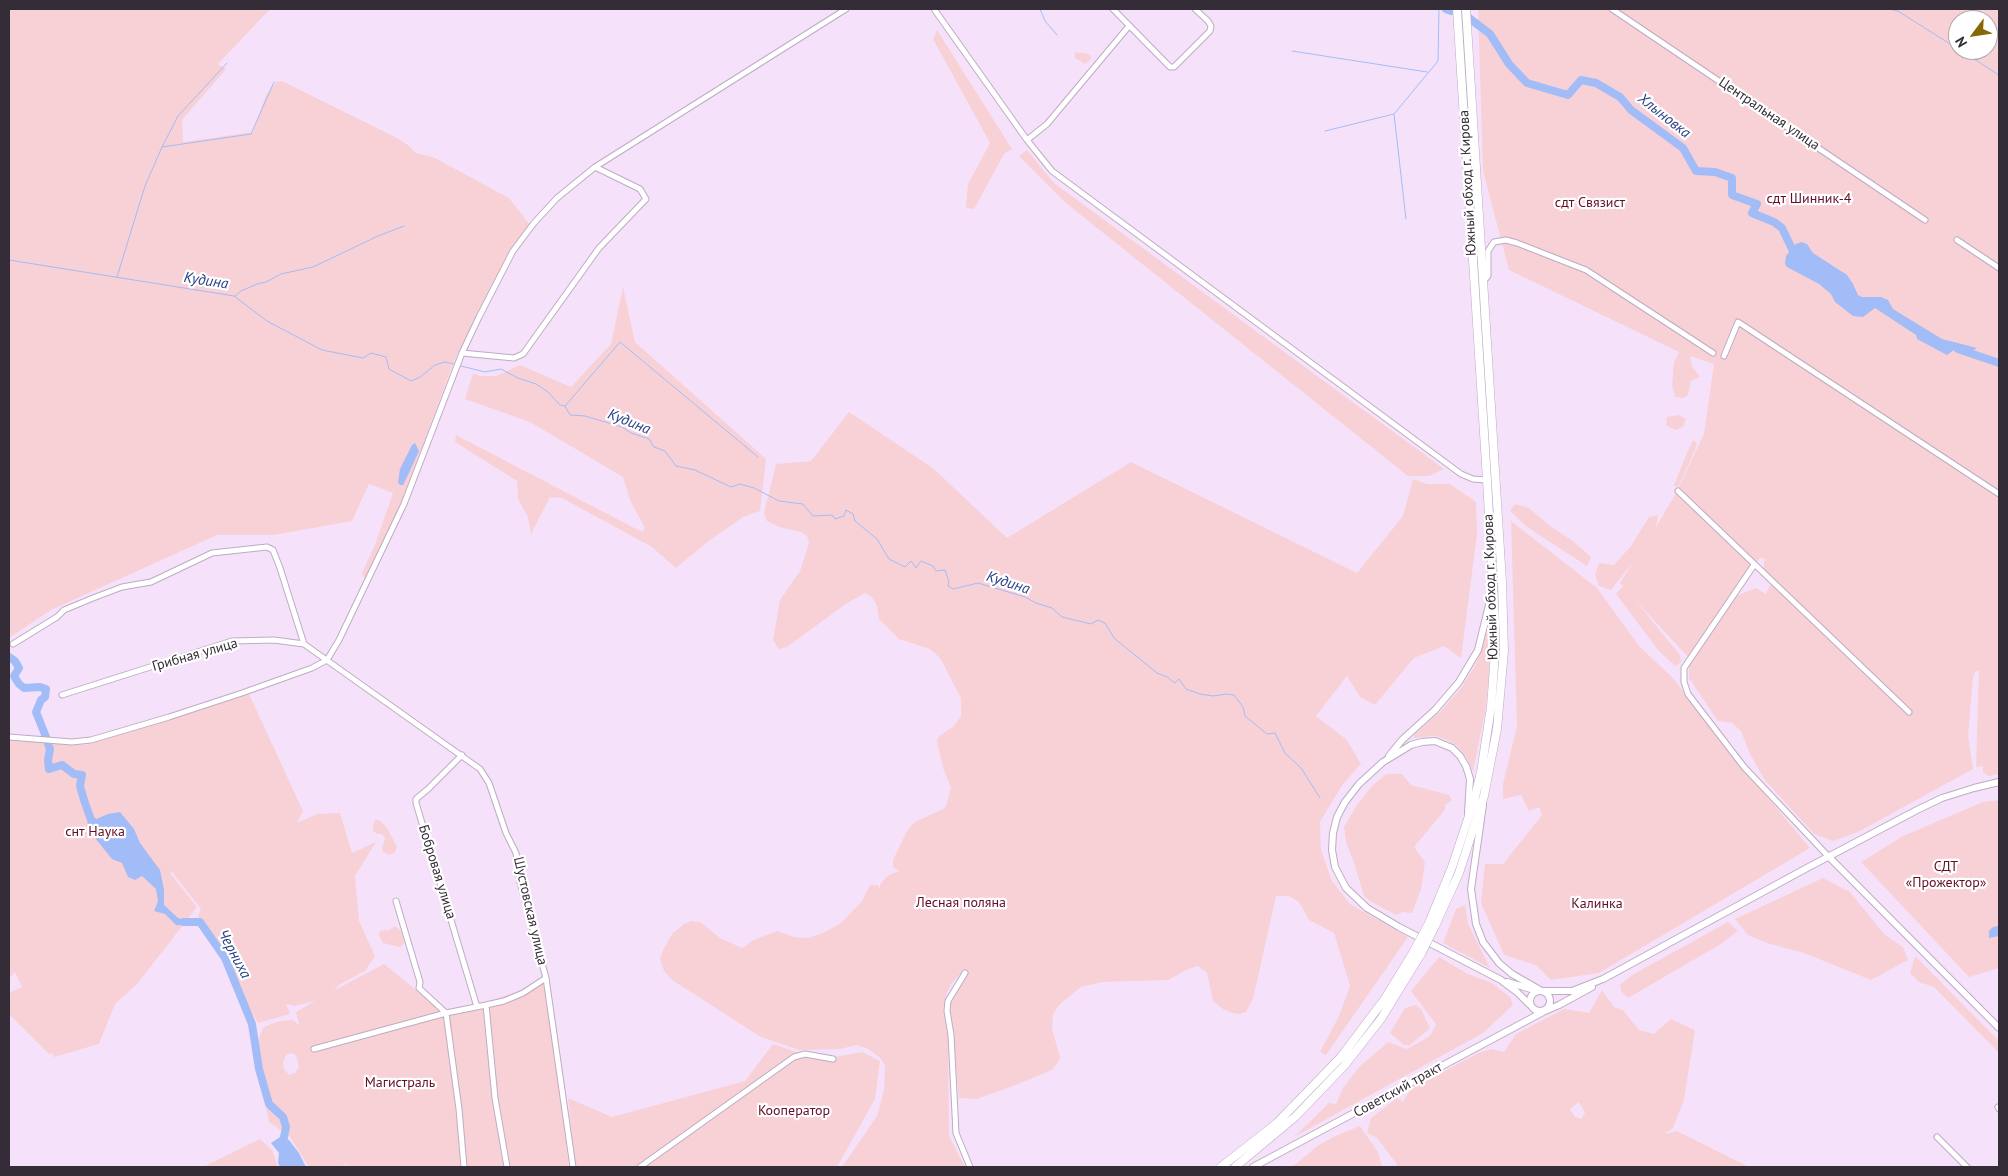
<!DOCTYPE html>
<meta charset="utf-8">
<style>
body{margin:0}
#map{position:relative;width:2008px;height:1176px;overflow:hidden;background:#f5e2fa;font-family:"PT Sans",sans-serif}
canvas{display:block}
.frame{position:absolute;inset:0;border:10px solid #342d37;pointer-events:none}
.north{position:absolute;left:1948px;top:10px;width:50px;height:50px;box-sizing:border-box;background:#fff;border:1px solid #aeabaf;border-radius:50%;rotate:239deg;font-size:14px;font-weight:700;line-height:20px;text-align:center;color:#342d37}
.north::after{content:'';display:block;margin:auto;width:18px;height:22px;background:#886804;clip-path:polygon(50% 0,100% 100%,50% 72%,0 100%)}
</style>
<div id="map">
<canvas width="2008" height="1176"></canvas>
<div class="frame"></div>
<div class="north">N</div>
</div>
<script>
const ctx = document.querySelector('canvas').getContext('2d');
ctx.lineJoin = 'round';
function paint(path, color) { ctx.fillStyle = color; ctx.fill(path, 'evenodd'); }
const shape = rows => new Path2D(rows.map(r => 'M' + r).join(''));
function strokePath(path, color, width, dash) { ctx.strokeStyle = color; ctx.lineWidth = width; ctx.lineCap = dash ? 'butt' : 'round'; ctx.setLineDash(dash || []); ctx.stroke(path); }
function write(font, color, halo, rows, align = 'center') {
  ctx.font = font + ' "PT Sans",sans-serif'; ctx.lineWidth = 4.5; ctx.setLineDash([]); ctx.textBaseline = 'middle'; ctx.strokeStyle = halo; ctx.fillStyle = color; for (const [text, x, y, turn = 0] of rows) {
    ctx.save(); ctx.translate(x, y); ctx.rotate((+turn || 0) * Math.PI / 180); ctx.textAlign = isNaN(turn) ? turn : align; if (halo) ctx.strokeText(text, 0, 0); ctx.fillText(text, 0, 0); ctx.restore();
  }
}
paint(shape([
 [9,9,270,9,218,64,226,69,182,120,183,142,253,132,266,95,276,82,282,81,397,138,408,145,416,153,433,157,509,198,530,225,510,250,454,361,397,515,365,579,362,573,375,545,393,493,369,484,352,521,274,535,217,535,51,610,9,638],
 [1478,9,1999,9,1999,774,1988,776,1983,772,1983,766,1976,767,1979,670,1975,672,1973,678,1968,736,1973,769,1858,832,1833,841,1814,834,1764,779,1749,752,1741,731,1732,723,1718,721,1689,678,1689,665,1736,596,1756,588,1766,594,1773,579,1767,574,1764,569,1764,561,1766,559,1760,558,1754,565,1690,659,1635,600,1680,655,1681,662,1675,666,1658,650,1616,594,1623,586,1620,583,1633,562,1611,590,1599,586,1595,575,1599,563,1614,565,1631,546,1649,517,1658,515,1656,527,1675,495,1704,434,1714,364,1690,356,1692,366,1700,377,1691,381,1688,395,1684,398,1675,397,1672,386,1674,362,1679,352,1509,270,1483,171],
 [1958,20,1988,20,1988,50,1958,50],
 [937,30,1012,149,1004,154,974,209,966,208,968,184,990,143,933,39],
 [1075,52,1088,54,1091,56,1091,59,1085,64,1075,58],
 [1027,150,1054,183,1444,469,1429,476,1408,476,1067,204,1019,156],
 [623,287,635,342,766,459,760,511,743,517,710,540,676,568,652,547,562,498,550,497,531,534,528,517,518,499,517,481,455,442,456,435,642,532,645,528,630,500,623,477,530,422,465,399,473,373,480,376,496,376,520,365,571,387,611,344],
 [849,412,934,469,1007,538,1131,462,1357,573,1403,516,1413,479,1427,484,1450,484,1476,502,1477,534,1461,658,1444,646,1414,658,1375,705,1360,697,1347,676,1316,716,1347,740,1361,764,1343,784,1320,822,1321,850,1332,881,1350,904,1408,937,1326,1055,1320,1052,1339,1016,1350,986,1334,933,1309,920,1299,902,1289,896,1276,896,1253,999,1246,1012,1239,1014,1232,1013,1223,1009,1213,1001,1207,973,1198,966,1188,969,1168,980,1102,982,1081,987,1059,1005,1053,1014,1052,1029,1060,1057,1058,1062,1052,1070,1013,1086,977,1099,959,1098,949,1005,968,974,962,972,951,984,946,995,944,1010,948,1035,949,1136,965,1167,842,1167,877,1116,884,1090,885,1065,879,1057,868,1049,857,1045,840,1049,799,1050,761,1037,672,980,664,971,660,959,663,950,672,934,684,924,691,921,700,922,720,938,742,948,754,940,777,931,794,937,808,938,823,933,841,923,862,901,870,885,878,885,880,890,880,885,887,876,899,871,893,867,893,860,907,831,915,822,943,809,946,806,951,788,943,768,937,741,939,736,954,726,961,716,961,698,940,658,930,649,899,639,879,619,877,606,872,597,865,593,847,603,787,647,779,649,773,640,780,600,800,571,809,543,807,536,801,532,779,527,767,521,764,513,776,464,811,461],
 [1679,415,1686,419,1683,427,1675,430,1666,425,1667,417],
 [1694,440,1697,444,1695,450,1679,485,1676,487,1674,485,1689,448],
 [1515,504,1529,508,1550,526,1573,541,1591,557,1587,566,1527,527,1510,511],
 [1511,521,1597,588,1639,646,1673,678,1727,749,1810,848,1599,973,1551,980,1536,965,1504,955,1481,903,1485,864,1503,864,1542,815,1539,807,1529,811,1521,795,1503,799,1503,784,1517,726],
 [1490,619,1489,677,1485,712,1473,771,1467,758,1457,746,1445,739,1434,736,1414,738,1414,735,1443,709,1461,688,1475,666,1484,643],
 [249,694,303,811,297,823,317,814,340,813,352,853,376,842,355,876,359,921,375,956,365,971,340,984,333,991,384,964,442,1011,482,1003,546,982,569,1167,349,1167,334,1151,348,1167,309,1167,290,1137,269,1122,257,1062,259,1038,263,1028,271,1024,281,1021,293,1020,299,1025,296,1012,315,1001,294,1006,286,1004,290,1014,258,1023,246,1003,224,950,198,916,201,909,173,873,174,871,170,873,197,907,138,983,115,1004,99,1044,54,1057,52,1053,49,1054,9,1014,9,996,11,992,22,987,15,972,9,979,9,739,86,745],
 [291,1053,296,1055,299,1067,295,1073,289,1075,284,1069,283,1062,286,1055],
 [1386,774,1402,774,1411,785,1449,795,1452,800,1445,805,1445,810,1414,847,1425,862,1421,889,1412,913,1403,912,1396,915,1370,901,1364,896,1354,863,1346,842,1344,827,1357,805,1371,787],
 [1999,800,1999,968,1969,977,1861,862,1903,836,1983,802],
 [375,820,379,820,387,828,397,847,395,852,389,855,383,852,382,848,385,838,382,834,377,834,373,831,373,825],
 [1823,878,1850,892,1884,934,1903,947,1908,960,1871,980,1804,953,1767,943,1748,935,1735,919],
 [1465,905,1468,924,1490,968,1443,943,1456,909],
 [1728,922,1738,931,1721,944,1628,998,1621,991,1620,985,1632,975],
 [395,926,401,931,403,937,404,943,402,946,399,947,383,943,379,935,380,931,389,930],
 [1915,956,1999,1041,1999,1053,1934,987,1919,982,1910,973],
 [1439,957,1468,974,1492,983,1510,997,1513,1005,1483,1033,1294,1137,1329,1103,1336,1104,1343,1088,1360,1066,1388,1042,1407,1049,1430,1036,1436,1024,1411,991],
 [1602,990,1614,1007,1623,1010,1639,1030,1654,1034,1671,1019,1695,1030,1684,1100,1673,1128,1664,1134,1677,1131,1749,1167,1395,1167,1397,1164,1377,1138,1367,1133,1371,1118,1397,1098,1403,1102,1410,1090,1478,1053,1491,1049,1504,1052,1516,1034,1564,1009,1589,1013],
 [1579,1102,1585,1113,1581,1119,1575,1117,1570,1109],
 [1416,1005,1421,1009,1430,1028,1410,1045,1404,1045,1390,1033,1405,1008],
 [773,1044,820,1060,862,1052,880,1061,875,1099,837,1167,575,1167,568,1098,612,1117,745,1081],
 [1360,1126,1378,1152,1382,1167,1290,1167,1295,1165,1316,1147,1333,1137],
 [260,1139,272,1150,278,1167,203,1167]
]), '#f8d1d6');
paint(shape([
 [1801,242,1807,244,1813,253,1847,275,1853,284,1858,295,1862,297,1881,297,1888,300,1893,309,1942,339,1977,348,1966,354,1954,350,1947,355,1917,339,1916,335,1875,308,1863,317,1853,316,1835,302,1831,294,1819,284,1787,267,1785,264,1786,256,1794,245],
 [415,443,419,451,408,475,403,485,400,485,398,482,400,469,412,445],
 [120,812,134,829,140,843,160,870,164,890,164,905,178,918,193,922,193,926,176,925,165,914,154,911,158,901,156,889,142,876,135,880,128,877,122,863,112,859,95,838,87,823,108,814],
 [1998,926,1999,936,1989,938,1989,931,1993,927],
 [280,1137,289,1140,299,1153,306,1167,280,1167,278,1163,279,1153,271,1143]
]), '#a2bcf7');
strokePath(shape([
 [1040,9,1045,21,1057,35],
 [1889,9,1898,11,1958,49],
 [1960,50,1999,75],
 [1292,51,1427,72],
 [1325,131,1394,114],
 [162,147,251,134,274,82],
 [1406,219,1394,114,1438,61,1439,9],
 [9,260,234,296,267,321,322,350,363,358,371,353,386,357,389,369,411,381,420,377,435,365,445,362,454,364],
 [117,277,145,186,162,147,178,116,227,63],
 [235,296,241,291,257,284,266,282,281,274,313,267,378,236,404,226],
 [461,366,485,372,501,369,518,378,536,384,548,392,560,405,565,406,570,415,585,416,622,427,631,433,649,439,654,447,665,451,676,466,695,470,731,487,740,484,754,488,779,501,803,504,813,516,832,515,835,519,844,516,846,510,853,514,855,521,877,539,889,559,905,567,911,561,916,568,921,561,933,566,936,571,945,570,949,582,948,586,953,589,978,583,1025,597,1036,603,1052,608,1062,617,1091,624,1098,620,1105,623,1114,638,1157,673,1167,677,1175,683,1179,679,1186,689,1200,694,1213,696,1226,694,1234,695,1243,707,1245,716,1267,734,1275,733,1285,753,1301,768,1320,798],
 [565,406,620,342,758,457]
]), '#a2bcf7', 1);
strokePath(shape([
 [1446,9,1451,11],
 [1469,18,1490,34,1509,64,1527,83,1568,95,1581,80,1596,83,1620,97,1631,110,1683,148,1696,171,1715,172,1732,178,1732,195,1757,204,1752,213,1774,222,1782,228,1792,249,1798,255],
 [1958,349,1999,363],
 [9,657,15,661,19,668,14,676,19,684,24,688,40,687,46,689,45,697,41,700,36,712,46,737],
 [48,744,50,749,48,760,49,769,62,765,74,774,82,775,80,786,84,800,91,820,98,825],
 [184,922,200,922,225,958,252,1024,259,1069,269,1104,283,1117,286,1127,282,1147]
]), '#a2bcf7', 8);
const minor = shape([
 [934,9,1027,140,1052,171,1461,474,1473,479,1487,480],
 [1113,9,1170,67,1174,67,1210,31,1211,26,1208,21,1195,9],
 [1612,9,1925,220],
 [1027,140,1047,124,1129,26],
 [1957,240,1999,268],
 [1483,282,1488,276,1488,251,1494,242,1506,240,1517,243,1586,270,1713,353],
 [462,353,514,358,523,354,599,248,646,199,640,189,595,167],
 [1724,356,1738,322,1999,494],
 [1678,491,1909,712],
 [1754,565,1684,668,1684,682,1688,694,1744,767,1828,856],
 [13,644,57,617,64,610,93,598,122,587,151,582,212,553,267,547,273,550,280,568,304,644],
 [62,695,232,641,274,640,304,644,480,769,489,783,506,833,516,853,520,882,546,978,573,1167],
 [9,737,72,742,91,740,169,717,242,693,312,668,327,660,339,640,404,504,462,353,479,317,513,251,534,223,557,198,595,167,846,9],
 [462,755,428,789,416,799,416,803,477,1007],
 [396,901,420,982,419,988,446,1013,459,1109,464,1167],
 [965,973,948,1001,947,1011,951,1035,956,1133,970,1167],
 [486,1005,504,1001,523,993,546,978],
 [314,1049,446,1013,486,1005,495,1098,507,1167],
 [1998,1107,1999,1109],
 [1937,1137,1967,1167],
 [640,1167,794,1057,805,1054,833,1059]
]);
const major = shape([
 [1389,756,1402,740,1435,710,1459,682,1478,650,1492,593],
 [1483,805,1471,889,1476,924,1483,942,1499,963,1512,974,1540,990],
 [1468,813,1470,779,1466,766,1460,756,1452,748,1435,741,1422,742,1411,745,1383,762,1359,784,1345,802,1337,817,1333,833,1332,850,1335,867,1346,888,1367,908,1399,927,1501,980,1517,992,1530,1005],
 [1828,856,1999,1028],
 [1507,982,1538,991],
 '1530 1001a10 10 0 1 1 20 0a10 10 0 1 1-20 0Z',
 [1542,991,1572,991,1603,979,1805,869,1917,810,1942,798,1974,788,1999,782],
 [1545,1011,1559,1005,1592,987],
 [1253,1167,1543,1012]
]);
const highway = shape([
 [1429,923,1452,867,1474,801,1481,772,1491,707,1495,653,1495,623,1487,480,1457,9],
 [1435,926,1459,873,1484,796,1497,729,1504,651,1502,582,1466,9],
 [1221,1167,1277,1123,1341,1057,1384,1000,1414,951],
 [1235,1167,1295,1117,1344,1066,1381,1019,1421,954]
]);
strokePath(minor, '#bdacc3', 7);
strokePath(major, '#bdacc3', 8);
strokePath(highway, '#bdacc3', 9);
strokePath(minor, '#fff', 5);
strokePath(major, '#fff', 6);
strokePath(highway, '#fff', 8);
const highwayBridge = shape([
 [1414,951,1429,923],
 [1421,954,1435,926]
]);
strokePath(highwayBridge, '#bdacc3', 9, []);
strokePath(highwayBridge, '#fff', 8);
write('14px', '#342d37', '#fff', [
 ["Центральная улица",1769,114,34],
 ["Южный обход г. Кирова",1468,183,-93],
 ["Южный обход г. Кирова",1491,587,-92],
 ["Грибная улица",195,655,-16],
 ["Бобровая улица",437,872,73],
 ["Шустовская улица",530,911,77],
 ["Советский тракт",1398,1090,-29]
]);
write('14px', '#640e28', '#fff', [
 ["сдт Шинник-4",1809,199],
 ["сдт Связист",1590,203],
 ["снт Наука",95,832],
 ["СДТ",1946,867],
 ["«Прожектор»",1946,883],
 ["Лесная поляна",961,903],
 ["Калинка",1597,904],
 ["Магистраль",400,1083],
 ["Кооператор",794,1111]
]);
write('italic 15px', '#294186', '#fff', [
 ["Хлыновка",1664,116,38],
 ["Кудина",206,281,9],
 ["Кудина",629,422,22],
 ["Кудина",1008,583,18],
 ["Черниха",234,954,62]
]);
</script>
